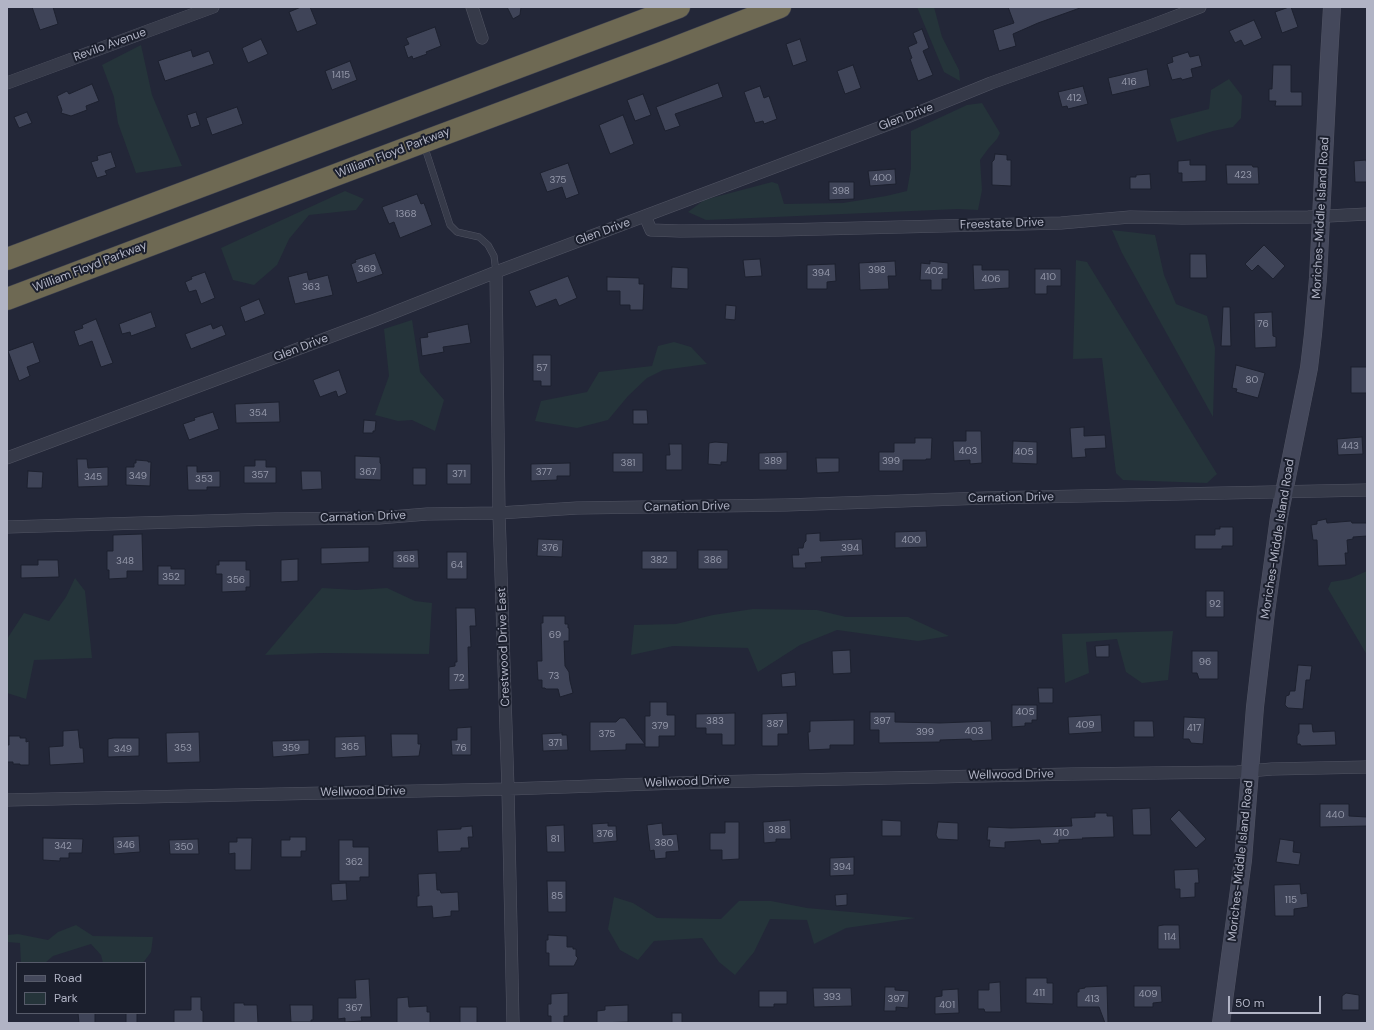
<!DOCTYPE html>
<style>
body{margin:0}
#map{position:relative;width:1374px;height:1030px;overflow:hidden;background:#232738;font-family:"DM Sans",sans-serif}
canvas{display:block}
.frame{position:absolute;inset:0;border:8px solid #b1b4c5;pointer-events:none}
.legend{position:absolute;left:16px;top:962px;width:130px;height:52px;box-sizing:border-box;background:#1b1f2d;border:1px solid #575b6a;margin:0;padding:5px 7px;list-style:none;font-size:12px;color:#b1b4c5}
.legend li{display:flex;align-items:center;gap:8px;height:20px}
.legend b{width:20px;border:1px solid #575b6a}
.scale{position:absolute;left:1228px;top:996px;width:93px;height:18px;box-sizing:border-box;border:2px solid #b1b4c5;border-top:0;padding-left:5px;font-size:12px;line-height:14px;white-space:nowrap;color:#b1b4c5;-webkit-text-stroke:3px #1b1f2d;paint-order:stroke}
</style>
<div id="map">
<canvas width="1374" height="1030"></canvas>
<div class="frame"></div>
<ul class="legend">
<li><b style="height:5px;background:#44485b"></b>Road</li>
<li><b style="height:11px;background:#25343a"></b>Park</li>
</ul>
<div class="scale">50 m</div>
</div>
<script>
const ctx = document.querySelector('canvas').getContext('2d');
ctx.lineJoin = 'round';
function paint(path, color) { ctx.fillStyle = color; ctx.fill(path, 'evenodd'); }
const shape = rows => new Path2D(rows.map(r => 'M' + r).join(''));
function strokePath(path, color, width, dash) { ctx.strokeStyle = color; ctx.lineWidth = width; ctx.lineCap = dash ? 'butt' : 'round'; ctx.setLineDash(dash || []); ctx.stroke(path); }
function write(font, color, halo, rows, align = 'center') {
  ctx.font = font + ' "DM Sans",sans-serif'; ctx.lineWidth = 4; ctx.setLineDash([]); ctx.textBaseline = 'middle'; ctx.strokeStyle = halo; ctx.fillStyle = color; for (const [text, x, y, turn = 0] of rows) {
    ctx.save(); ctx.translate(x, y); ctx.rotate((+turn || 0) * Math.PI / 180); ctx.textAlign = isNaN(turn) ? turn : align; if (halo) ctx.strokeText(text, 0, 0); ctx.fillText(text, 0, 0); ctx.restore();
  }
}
paint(shape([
 [917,7,934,7,942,37,959,70,960,81,944,72],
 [141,45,152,95,182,166,136,173,118,123,114,97,102,65],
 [1229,79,1242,96,1241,118,1233,127,1213,131,1177,142,1170,119,1209,109,1211,90],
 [982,103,1000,133,997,139,988,149,980,160,982,190,978,210,958,209,706,220,688,212,704,200,772,182,778,184,784,204,843,203,886,196,907,191,911,168,911,131,967,105],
 [345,191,364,199,356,210,309,215,289,239,277,265,254,285,233,280,221,248],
 [1112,230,1155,235,1164,275,1176,304,1207,316,1215,348,1213,417,1122,253],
 [1076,260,1087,262,1217,474,1207,483,1123,480,1116,473,1102,358,1073,359],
 [412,320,420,372,444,400,435,431,412,420,398,421,375,415,389,376,384,329],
 [674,342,691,347,707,364,663,370,647,378,628,396,608,420,577,428,535,421,541,401,587,392,599,372,652,366,658,346],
 [1367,571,1367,655,1328,589,1331,582,1349,579],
 [75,578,85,591,92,658,34,660,26,699,7,693,7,639,24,613,49,621,66,597],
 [322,588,356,590,387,588,415,601,432,603,429,654,322,653,265,655],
 [753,609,817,610,846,617,908,617,949,636,918,641,837,630,800,645,758,672,748,648,673,646,631,655,634,625,676,624,713,615],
 [1173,631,1168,680,1142,683,1126,672,1117,639,1086,642,1089,673,1065,683,1062,634],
 [614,897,633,903,657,918,721,919,739,901,771,901,807,908,916,918,846,928,814,944,807,920,770,919,754,952,735,975,719,962,702,938,654,941,638,960,620,950,608,929],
 [76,925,93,936,153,937,151,952,143,963,103,963,101,955,91,944,53,956,45,963,21,963,20,943,7,942,7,935,18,934,48,940,58,932]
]), '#25343a');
const building = shape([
 [32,7,53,7,58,24,40,30,32,7],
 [301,7,310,7,317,24,297,32,289,12,301,7],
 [507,7,521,7,520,15,513,19,507,7],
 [1008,7,1079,7,1080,8,1038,23,1013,34,1016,46,999,51,993,30,1014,23,1008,7],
 [1289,7,1291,7,1298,27,1282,33,1275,12,1289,7],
 [1254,20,1262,38,1244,46,1241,40,1235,43,1229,31,1254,20],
 [435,27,441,46,426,52,427,54,413,59,412,56,408,58,404,46,409,44,406,38,435,27],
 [922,29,929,48,923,51,933,75,918,81,910,59,912,58,908,47,917,43,913,33,922,29],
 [261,39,268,54,248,63,242,48,261,39],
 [800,39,807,61,793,66,786,44,800,39],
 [191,50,193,57,209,51,214,64,165,81,158,61,191,50],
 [1188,52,1190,57,1199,55,1202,66,1191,69,1193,77,1182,80,1181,78,1172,80,1167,64,1173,62,1172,57,1188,52],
 [350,61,357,80,332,90,325,71,350,61],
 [853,65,861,88,845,94,837,71,853,65],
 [1273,65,1291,65,1291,92,1302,92,1302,106,1275,106,1276,101,1269,101,1269,89,1272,89,1273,65],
 [1147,69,1150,86,1112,95,1108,78,1147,69],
 [718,83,723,97,675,114,680,126,665,131,656,107,718,83],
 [92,84,99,101,86,106,87,110,71,116,61,113,62,110,57,96,67,91,69,94,92,84],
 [760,86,764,98,769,96,777,119,764,124,763,121,755,123,744,92,760,86],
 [1083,86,1088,104,1068,109,1067,106,1062,107,1058,92,1083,86],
 [643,94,651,115,635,121,627,100,643,94],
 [237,107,243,124,212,135,206,118,237,107],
 [27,112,32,123,19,128,14,117,27,112],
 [196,112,200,125,191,128,187,115,196,112],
 [623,115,634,144,610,154,599,125,623,115],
 [111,152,116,167,105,171,107,175,97,178,91,162,98,160,97,156,111,152],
 [995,154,1007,155,1007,160,1011,160,1011,186,992,185,992,162,994,160,995,154],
 [1190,160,1190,165,1206,165,1206,181,1182,182,1182,173,1178,173,1178,161,1190,160],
 [1366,160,1367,165,1367,182,1355,182,1354,161,1366,160],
 [568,163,579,194,566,199,562,187,547,192,540,173,568,163],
 [1226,165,1252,165,1253,167,1258,167,1259,184,1227,184,1226,165],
 [895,169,896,184,870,186,868,171,895,169],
 [1150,174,1151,189,1130,189,1130,177,1136,177,1136,175,1150,174],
 [829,182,854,182,854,199,829,200,829,182],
 [417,194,421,204,424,203,432,225,400,238,394,222,389,224,382,207,417,194],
 [1264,245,1285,266,1273,279,1258,265,1252,271,1245,264,1264,245],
 [375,253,383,274,357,283,351,264,356,262,355,260,375,253],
 [1190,254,1206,254,1207,278,1190,278,1190,254],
 [760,259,762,276,745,277,743,260,760,259],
 [895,261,896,276,888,276,889,289,860,290,859,263,895,261],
 [930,261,948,263,948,279,942,279,942,290,931,290,931,280,920,280,921,263,930,264,930,261],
 [835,264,836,281,827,282,827,289,807,289,807,265,835,264],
 [973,265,982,265,982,270,1009,270,1009,288,974,290,973,265],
 [672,267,688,268,688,289,671,288,672,267],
 [1035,269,1061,269,1061,286,1047,286,1047,294,1035,294,1035,269],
 [205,272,215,298,201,304,196,290,189,292,185,282,192,279,191,277,205,272],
 [307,272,309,280,328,275,333,295,295,304,288,277,307,272],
 [568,276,577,298,559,306,556,299,536,307,529,291,568,276],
 [607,277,639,278,639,284,644,284,643,310,630,310,630,305,620,305,620,291,607,291,607,277],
 [259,299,265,314,245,322,240,307,259,299],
 [726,305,736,306,735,320,725,319,726,305],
 [1223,307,1230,307,1231,346,1221,346,1223,307],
 [151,312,156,327,131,336,130,332,122,334,119,324,151,312],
 [1272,312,1273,336,1276,337,1276,347,1255,348,1254,313,1272,312],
 [96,319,113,363,101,367,92,341,79,346,74,331,83,328,82,325,96,319],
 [211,324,213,329,222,325,226,335,191,349,185,334,211,324],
 [468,324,471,343,443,347,444,352,422,356,420,338,428,337,427,333,468,324],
 [33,342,40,362,27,367,30,376,19,381,8,351,33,342],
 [533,355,551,355,551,386,541,386,541,381,533,381,533,355],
 [1236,365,1265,373,1258,398,1236,392,1237,389,1232,388,1236,365],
 [1351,367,1367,367,1367,393,1351,393,1351,367],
 [339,370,347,393,338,397,336,391,320,397,313,380,339,370],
 [279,402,280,422,236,423,235,404,279,402],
 [633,410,647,410,648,424,633,424,633,410],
 [213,412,219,429,189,440,183,424,195,420,194,418,213,412],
 [364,420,376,421,375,431,373,431,373,433,363,433,364,420],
 [1084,427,1084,436,1105,435,1106,448,1085,449,1086,457,1072,458,1070,428,1084,427],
 [966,431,981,431,982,463,970,464,970,460,954,461,953,441,966,441,966,431],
 [1362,437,1363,454,1338,455,1337,439,1362,437],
 [915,438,932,438,931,459,926,459,926,460,903,460,903,471,879,471,879,452,894,452,894,443,915,443,915,438],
 [1013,441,1037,442,1037,464,1012,463,1013,441],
 [715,442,728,443,727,462,721,462,721,465,708,464,709,443,715,442],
 [669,444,682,444,682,470,666,470,666,455,670,455,669,444],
 [787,452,787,470,759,470,759,453,787,452],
 [613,453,643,453,643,472,613,472,613,453],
 [355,456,380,457,380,463,381,464,381,480,355,479,355,456],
 [816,458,839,458,839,472,817,473,816,458],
 [77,459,87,459,88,468,108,467,108,486,78,487,77,459],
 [136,460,148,461,148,462,151,462,150,486,126,485,126,467,134,467,134,463,136,463,136,460],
 [255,460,266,460,266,467,276,467,276,483,244,483,244,466,255,466,255,460],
 [570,463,570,476,557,476,557,480,531,481,531,464,570,463],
 [447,464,471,464,471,484,447,484,447,464],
 [187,466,197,466,197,472,220,471,220,487,207,487,207,490,188,490,187,466],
 [413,468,426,468,426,485,413,485,413,468],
 [28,471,43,472,42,488,27,488,28,471],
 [301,471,321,471,322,489,302,490,301,471],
 [1326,519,1327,523,1351,521,1352,523,1367,523,1367,536,1353,537,1353,539,1347,540,1348,553,1345,553,1346,565,1318,566,1317,540,1313,540,1311,525,1317,524,1317,521,1326,519],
 [1220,527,1233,527,1233,546,1222,546,1222,549,1195,549,1195,535,1215,535,1215,529,1220,529,1220,527],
 [926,531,927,547,895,548,895,532,926,531],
 [820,533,820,541,862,539,863,555,821,557,822,562,805,563,806,568,793,568,792,555,799,555,798,548,803,548,804,543,806,541,806,534,820,533],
 [142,534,143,571,127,571,127,578,109,579,109,570,107,570,107,551,113,551,113,535,142,534],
 [538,539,563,540,562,557,537,556,538,539],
 [369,547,369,562,321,564,321,548,369,547],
 [418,550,419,568,393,568,393,551,418,550],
 [698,550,728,550,728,569,698,569,698,550],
 [642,551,677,551,677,569,642,569,642,551],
 [447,552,467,552,467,579,447,579,447,552],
 [298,559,298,581,281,582,281,560,298,559],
 [38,560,58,560,59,577,21,578,21,565,38,565,38,560],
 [219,561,246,561,246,570,250,570,250,587,246,587,246,591,222,592,222,574,216,574,216,565,219,565,219,561],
 [158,566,171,566,171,569,185,569,185,585,158,585,158,566],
 [1206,591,1224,591,1224,617,1206,617,1206,591],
 [456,608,475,608,476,626,470,626,471,647,468,647,469,689,449,690,449,667,455,666,455,662,457,662,456,608],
 [543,616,565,616,565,624,568,624,568,628,569,628,569,641,564,641,565,666,569,672,570,681,573,693,560,697,558,689,546,689,545,688,542,688,542,680,538,680,537,661,542,661,541,623,543,623,543,616],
 [1109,645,1109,657,1096,657,1095,646,1109,645],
 [850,650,851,673,833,674,832,651,850,650],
 [1192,651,1218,651,1218,679,1199,679,1197,673,1192,673,1192,651],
 [1298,665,1312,666,1310,680,1306,680,1303,709,1288,708,1285,705,1286,696,1289,695,1290,691,1295,691,1298,665],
 [795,672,796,686,782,687,781,674,795,672],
 [1038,688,1053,688,1053,703,1039,703,1038,688],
 [650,702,667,702,667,715,675,715,675,736,659,736,659,747,645,747,645,716,650,716,650,702],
 [1012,705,1037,705,1037,720,1032,720,1032,723,1025,723,1025,726,1012,727,1012,705],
 [870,712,895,712,895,722,940,723,991,721,992,740,972,741,971,739,940,740,940,742,879,743,879,730,870,730,870,712],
 [735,713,735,745,722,745,722,734,706,734,706,728,696,728,696,714,735,713],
 [787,713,788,734,778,734,778,746,762,746,762,714,787,713],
 [1101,715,1102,732,1069,734,1068,717,1101,715],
 [1184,717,1205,718,1203,744,1191,743,1189,739,1183,739,1184,717],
 [620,718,625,718,645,744,626,744,626,750,590,751,590,722,616,722,620,718],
 [854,720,854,745,830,745,830,749,809,750,808,732,810,732,810,721,854,720],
 [1134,721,1153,721,1154,737,1134,737,1134,721],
 [1299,724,1312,724,1313,732,1335,731,1336,745,1301,746,1300,744,1297,744,1297,736,1299,733,1299,724],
 [471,727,471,755,452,755,451,740,457,740,457,728,471,727],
 [78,730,80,748,83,748,84,763,50,765,49,747,63,746,63,731,78,730],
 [199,732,200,762,167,763,166,733,199,732],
 [562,733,562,735,567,735,568,750,543,751,542,734,562,733],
 [391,734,418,734,418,744,421,744,419,756,392,757,391,734],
 [9,736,20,736,20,738,26,738,26,742,29,741,29,765,20,765,20,764,13,764,13,762,7,762,7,745,9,745,9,736],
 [365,736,366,756,335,758,335,737,365,736],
 [113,738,139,738,139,756,108,757,108,739,113,738],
 [309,740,309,754,273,757,272,741,309,740],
 [1320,804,1349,804,1349,816,1367,817,1367,826,1320,827,1320,804],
 [1150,808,1151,835,1133,835,1132,809,1150,808],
 [1179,810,1206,839,1196,848,1170,819,1179,810],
 [1095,813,1107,813,1107,816,1113,816,1114,837,1082,838,1083,839,1059,840,1059,843,1041,844,1040,840,1005,842,1005,848,989,847,990,840,987,840,988,827,1011,828,1072,826,1071,818,1095,817,1095,813],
 [790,820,791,839,776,839,776,842,764,843,763,822,790,820],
 [882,820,901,821,901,836,882,836,882,820],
 [725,822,739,822,739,859,722,860,722,850,710,850,710,833,725,833,725,822],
 [938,822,958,823,958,840,938,839,936,835,938,822],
 [608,823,608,826,616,826,617,841,593,843,592,824,608,823],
 [662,823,663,835,677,834,679,851,666,852,666,858,655,859,654,850,650,851,647,825,662,823],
 [564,825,565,852,547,852,546,826,564,825],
 [472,826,473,837,468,837,469,848,461,848,461,851,438,852,437,830,461,829,461,827,472,826],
 [139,836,140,852,114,854,113,837,139,836],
 [290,837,306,837,306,851,301,851,301,857,281,857,281,840,290,840,290,837],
 [43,838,83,839,82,853,69,853,69,858,60,858,60,861,43,860,43,838],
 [237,838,252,838,251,870,235,870,235,853,229,854,229,842,237,842,237,838],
 [198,839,199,854,170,854,169,840,198,839],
 [1280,839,1294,841,1293,852,1301,853,1299,865,1276,862,1280,839],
 [339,840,353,840,353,847,369,847,369,877,360,877,360,881,339,881,339,840],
 [854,857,854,875,830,876,830,858,854,857],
 [1198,869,1199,883,1195,883,1195,897,1180,898,1180,889,1175,889,1174,870,1198,869],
 [436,873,437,890,440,890,441,893,458,892,459,911,451,911,451,916,433,918,432,906,417,907,417,896,419,896,418,874,436,873],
 [547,881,566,881,566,912,548,912,547,881],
 [346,883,347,900,332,901,331,884,346,883],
 [1300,884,1301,894,1307,893,1308,907,1294,909,1294,916,1275,916,1274,885,1300,884],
 [847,894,847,905,836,906,835,895,847,894],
 [1163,925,1179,925,1180,949,1158,949,1158,926,1163,925],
 [548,935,567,936,567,947,573,947,573,949,576,949,576,956,578,958,574,966,549,966,549,953,546,953,546,940,548,940,548,935],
 [1026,978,1047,978,1047,983,1053,983,1053,1004,1026,1003,1026,978],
 [369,979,371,1017,361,1017,362,1021,345,1022,345,1018,338,1019,338,998,356,998,355,980,369,979],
 [1000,982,1001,1012,985,1012,984,1009,978,1009,978,990,989,990,989,983,1000,982],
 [1107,986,1108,1023,1105,1023,1099,1007,1077,1007,1077,992,1079,992,1079,989,1085,988,1085,987,1107,986],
 [1134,986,1161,986,1162,1002,1153,1003,1153,1007,1134,1007,1134,986],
 [885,987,895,987,895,990,909,991,908,1008,896,1007,896,1011,884,1011,885,987],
 [813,988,851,988,852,1006,814,1007,813,988],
 [958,989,959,1013,935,1014,935,997,942,996,942,990,958,989],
 [759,991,787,991,787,1004,774,1004,774,1007,759,1007,759,991],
 [568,993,568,1016,564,1016,564,1023,551,1023,551,1016,548,1016,548,1004,551,1004,551,994,568,993],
 [1346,993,1359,995,1359,1010,1342,1010,1342,996,1346,993],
 [191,997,201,997,201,1010,203,1011,203,1023,174,1023,174,1010,191,1010,191,997],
 [408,997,409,1007,427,1006,427,1012,430,1012,430,1023,397,1023,397,998,408,997],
 [234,1003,244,1003,244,1005,257,1005,258,1023,234,1023,234,1003],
 [290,1005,313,1005,313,1020,311,1020,311,1022,291,1022,290,1005],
 [628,1005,628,1022,597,1023,597,1011,605,1010,605,1006,628,1005],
 [460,1007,477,1007,477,1023,460,1023,460,1007],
 [78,1013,95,1013,95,1023,79,1023,78,1013],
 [126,1013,137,1013,137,1023,126,1023,126,1013],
 [672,1013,682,1013,682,1023,672,1023,672,1013]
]);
paint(building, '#3f4458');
strokePath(building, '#1d212f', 1);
const lane = shape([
 [424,145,450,225,457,232,479,237,488,245,494,256,496,272]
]);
const street = shape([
 [472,7,482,38],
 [7,83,213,7],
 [645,216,651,230,680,231,780,230,1061,223,1130,217,1182,218,1308,217,1367,214],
 [496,272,499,513,508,789,513,1023],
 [7,458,375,320,496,272,905,118,991,83,1153,25,1200,7],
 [7,527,275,519,379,518,427,514,499,513,577,508,786,505,986,498,1367,490],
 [7,800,508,789,707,782,1072,774,1237,772,1272,769,1367,767]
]);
const secondary = shape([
 [1221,1023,1243,860,1255,707,1266,612,1279,517,1309,368,1313,334,1318,278,1329,58,1332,7]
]);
const highway = shape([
 [7,259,679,7],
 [7,299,423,142,664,52,780,7]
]);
strokePath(lane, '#515463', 7);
strokePath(street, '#515463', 13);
strokePath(secondary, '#515463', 18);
strokePath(highway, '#3e4150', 23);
strokePath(lane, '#363a49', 6);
strokePath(street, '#363a49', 12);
strokePath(secondary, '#44485b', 17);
strokePath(highway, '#6e6953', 22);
write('10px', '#9498aa', null, [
 ["1415",341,75],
 ["416",1129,82],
 ["412",1074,98],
 ["423",1243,175],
 ["400",882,178],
 ["375",558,180],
 ["398",841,191],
 ["1368",406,214],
 ["369",367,269],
 ["398",877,270],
 ["402",934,271],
 ["394",821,273],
 ["410",1048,277],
 ["406",991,279],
 ["363",311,287],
 ["76",1263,324],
 ["57",542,368],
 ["80",1252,380],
 ["354",258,413],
 ["443",1350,446],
 ["403",968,451],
 ["405",1024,452],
 ["389",773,461],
 ["399",891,461],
 ["381",628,463],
 ["367",368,472],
 ["377",544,472],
 ["371",459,474],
 ["357",260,475],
 ["349",138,476],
 ["345",93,477],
 ["353",204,479],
 ["400",911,540],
 ["376",550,548],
 ["394",850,548],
 ["368",406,559],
 ["382",659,560],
 ["386",713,560],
 ["348",125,561],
 ["64",457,565],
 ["352",171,577],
 ["356",236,580],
 ["92",1215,604],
 ["69",555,635],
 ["96",1205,662],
 ["73",554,676],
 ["72",459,678],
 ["405",1025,712],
 ["383",715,721],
 ["397",882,721],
 ["387",775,724],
 ["409",1085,725],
 ["379",660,726],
 ["417",1194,728],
 ["403",974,731],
 ["399",925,732],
 ["375",607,734],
 ["371",555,743],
 ["365",350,747],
 ["353",183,748],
 ["359",291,748],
 ["76",461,748],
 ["349",123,749],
 ["440",1335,815],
 ["388",777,830],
 ["410",1061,833],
 ["376",605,834],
 ["81",555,839],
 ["380",664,843],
 ["346",126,845],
 ["342",63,846],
 ["350",184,847],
 ["362",354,862],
 ["394",842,867],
 ["85",557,896],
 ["115",1291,900],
 ["114",1170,937],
 ["411",1039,993],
 ["409",1148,994],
 ["393",832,997],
 ["397",896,999],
 ["413",1092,999],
 ["401",947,1005],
 ["367",354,1008]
]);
write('12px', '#b1b4c5', '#1b1f2d', [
 ["Revilo Avenue",110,45,-20],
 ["Glen Drive",906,117,-21],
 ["William Floyd Parkway",393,153,-21],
 ["Moriches-Middle Island Road",1321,218,-87],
 ["Freestate Drive",1002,224,-2],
 ["Glen Drive",603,232,-20],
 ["William Floyd Parkway",90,267,-21],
 ["Glen Drive",301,348,-21],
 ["Carnation Drive",1011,498,-1],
 ["Carnation Drive",687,507,-1],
 ["Carnation Drive",363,517,-2],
 ["Moriches-Middle Island Road",1278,539,-81],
 ["Crestwood Drive East",504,647,-92],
 ["Wellwood Drive",1011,775,-1],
 ["Wellwood Drive",687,782,-2],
 ["Wellwood Drive",363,792,-1],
 ["Moriches-Middle Island Road",1241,861,-84]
]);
</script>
